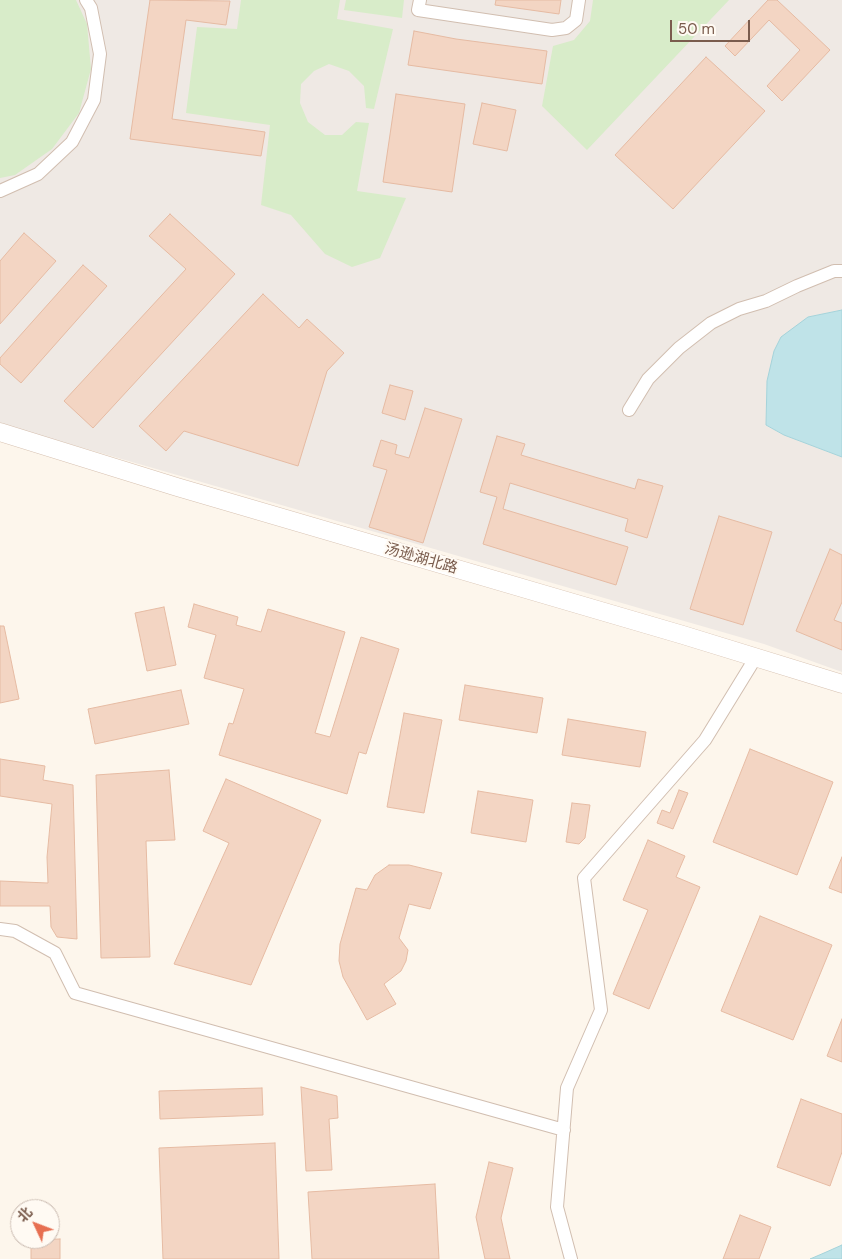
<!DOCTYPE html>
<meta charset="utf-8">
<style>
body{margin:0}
#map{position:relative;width:842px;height:1259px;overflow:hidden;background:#fdf6ec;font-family:"DM Sans","Noto Sans SC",sans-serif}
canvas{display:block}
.north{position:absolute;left:10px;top:1199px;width:50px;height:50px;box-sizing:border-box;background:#fffaf3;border:1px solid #cabbb1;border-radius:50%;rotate:313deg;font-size:14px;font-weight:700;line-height:20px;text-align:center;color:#7a5c4d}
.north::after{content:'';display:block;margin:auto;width:18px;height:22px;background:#e76f51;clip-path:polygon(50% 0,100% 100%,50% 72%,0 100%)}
.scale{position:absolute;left:670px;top:20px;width:80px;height:22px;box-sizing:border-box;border:2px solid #7a5c4d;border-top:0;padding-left:6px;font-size:15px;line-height:18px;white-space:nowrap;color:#7a5c4d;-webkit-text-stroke:4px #fffaf3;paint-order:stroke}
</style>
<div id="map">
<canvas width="842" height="1259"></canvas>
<div class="north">北</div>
<div class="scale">50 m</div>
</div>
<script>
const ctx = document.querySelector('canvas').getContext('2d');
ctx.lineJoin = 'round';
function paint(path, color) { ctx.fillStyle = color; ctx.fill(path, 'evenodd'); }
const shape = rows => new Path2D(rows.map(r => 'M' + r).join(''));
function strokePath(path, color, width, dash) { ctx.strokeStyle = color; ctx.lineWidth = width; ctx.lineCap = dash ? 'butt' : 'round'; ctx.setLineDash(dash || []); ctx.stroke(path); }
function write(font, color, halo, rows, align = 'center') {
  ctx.font = font + ' "DM Sans","Noto Sans SC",sans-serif'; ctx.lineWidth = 4; ctx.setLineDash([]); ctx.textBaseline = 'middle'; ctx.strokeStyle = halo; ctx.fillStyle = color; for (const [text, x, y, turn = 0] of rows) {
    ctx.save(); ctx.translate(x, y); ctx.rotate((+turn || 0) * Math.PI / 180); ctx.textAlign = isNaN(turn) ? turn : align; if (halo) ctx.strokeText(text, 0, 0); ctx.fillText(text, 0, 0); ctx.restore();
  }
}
paint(shape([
 [0,0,842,0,842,310,808,317,767,381,766,425,784,435,842,457,842,672,764,644,0,424]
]), '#efe9e4');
paint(shape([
 [0,0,76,0,87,24,91,69,79,113,52,149,15,175,0,178],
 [241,0,340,0,337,19,393,29,374,109,366,108,364,86,349,71,329,64,314,71,301,84,300,103,308,122,325,135,342,135,356,122,369,123,357,191,406,198,380,258,352,267,325,254,291,215,261,205,270,125,186,113,197,27,237,29],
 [346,0,404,0,402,18,344,10],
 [593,0,729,0,587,150,542,106,553,46,574,40,590,21]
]), '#d8ecc9');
const water = shape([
 [842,310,842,457,784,435,766,425,767,381,774,351,781,337,808,317,842,310],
 [842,1245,842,1259,810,1259,824,1253,842,1245]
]);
paint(water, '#bfe3e8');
strokePath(water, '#a5d3da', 1);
const building = shape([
 [150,0,230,1,226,25,186,20,172,119,265,132,261,156,130,139,150,0],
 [496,0,561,0,559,14,495,5,496,0],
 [768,0,777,0,830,50,782,101,767,86,800,50,769,20,735,56,725,46,768,0],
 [414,31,456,39,547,51,542,84,408,65,414,31],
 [706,57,765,111,673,209,615,155,706,57],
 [396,94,465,104,452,192,383,182,396,94],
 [482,103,516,110,507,151,473,144,482,103],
 [170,214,235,274,93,428,64,401,186,269,149,236,170,214],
 [24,233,56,261,0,324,0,261,24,233],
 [83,265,107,286,21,383,0,364,0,358,83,265],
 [263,294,299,328,307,319,344,353,327,371,298,466,184,431,166,451,139,426,263,294],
 [390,385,413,391,405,420,382,413,390,385],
 [425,408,462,419,423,543,369,527,387,470,373,466,381,440,397,445,395,454,409,458,425,408],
 [497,436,525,444,521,455,635,489,638,479,663,486,647,538,625,531,628,519,510,483,503,509,628,547,616,585,483,544,497,497,480,492,497,436],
 [719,516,772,532,743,625,690,609,719,516],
 [830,549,842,555,842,602,834,620,842,623,842,650,796,631,830,549],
 [194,604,238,617,236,625,261,632,268,609,345,632,315,733,330,737,361,637,399,649,366,754,359,752,347,794,219,755,229,723,233,724,244,689,204,678,216,635,188,627,194,604],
 [164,607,176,665,147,671,135,613,164,607],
 [0,626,4,626,19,699,0,703,0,626],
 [465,685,543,698,537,733,459,720,465,685],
 [181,690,189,724,95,744,88,709,181,690],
 [404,713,442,720,424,813,387,807,404,713],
 [568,719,646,732,640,767,562,755,568,719],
 [750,749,833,782,797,875,713,842,750,749],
 [0,759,45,766,43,780,73,785,77,939,57,937,51,927,50,906,0,906,0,881,48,883,47,857,52,804,0,796,0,759],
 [169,770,175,840,146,841,150,957,101,958,96,775,169,770],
 [226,779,321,820,251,985,174,964,229,843,203,831,226,779],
 [679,790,688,793,673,829,657,823,662,810,670,813,679,790],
 [478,791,533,800,526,842,471,833,478,791],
 [572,803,590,805,585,838,579,844,566,842,572,803],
 [648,840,685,856,676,877,700,887,649,1009,613,994,648,910,623,900,648,840],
 [842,857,842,893,829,888,842,857],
 [389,865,409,865,442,873,430,909,409,904,399,938,408,950,406,961,401,971,384,984,396,1004,367,1020,343,977,339,961,340,944,356,888,367,890,375,875,389,865],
 [760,916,832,945,793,1040,721,1011,760,916],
 [842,1019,842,1062,827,1056,842,1019],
 [301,1087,337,1096,338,1118,329,1119,332,1170,306,1171,301,1087],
 [262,1088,263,1115,160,1119,159,1091,262,1088],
 [801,1099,842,1114,842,1152,830,1186,777,1167,801,1099],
 [275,1143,279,1259,163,1259,159,1148,275,1143],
 [489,1162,513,1168,501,1218,510,1259,485,1259,476,1217,489,1162],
 [435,1184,439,1259,312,1259,308,1192,435,1184],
 [740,1215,771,1227,759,1259,723,1259,740,1215],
 [60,1239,60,1259,31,1259,31,1240,60,1239]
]);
paint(building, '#f3d5c3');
strokePath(building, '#e6bba3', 1);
const street = shape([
 [420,0,418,10,552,30,566,28,576,20,579,0],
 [0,191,38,174,72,142,94,100,100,54,91,8,86,0],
 [629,410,648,379,679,348,711,323,739,309,766,301,797,286,834,271,842,271],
 [0,929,15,931,55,953,75,993,564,1130],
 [571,1259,557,1207,567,1088,601,1010,584,878,705,740,756,657]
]);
const secondary = shape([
 [0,432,177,487,683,635,842,684]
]);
strokePath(street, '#d1beb0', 14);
strokePath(secondary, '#d6c0b0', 19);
strokePath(street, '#fff', 12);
strokePath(secondary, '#fff', 18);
write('15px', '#7a5c4d', '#fffaf3', [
 ["汤逊湖北路",421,559,16]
]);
</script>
